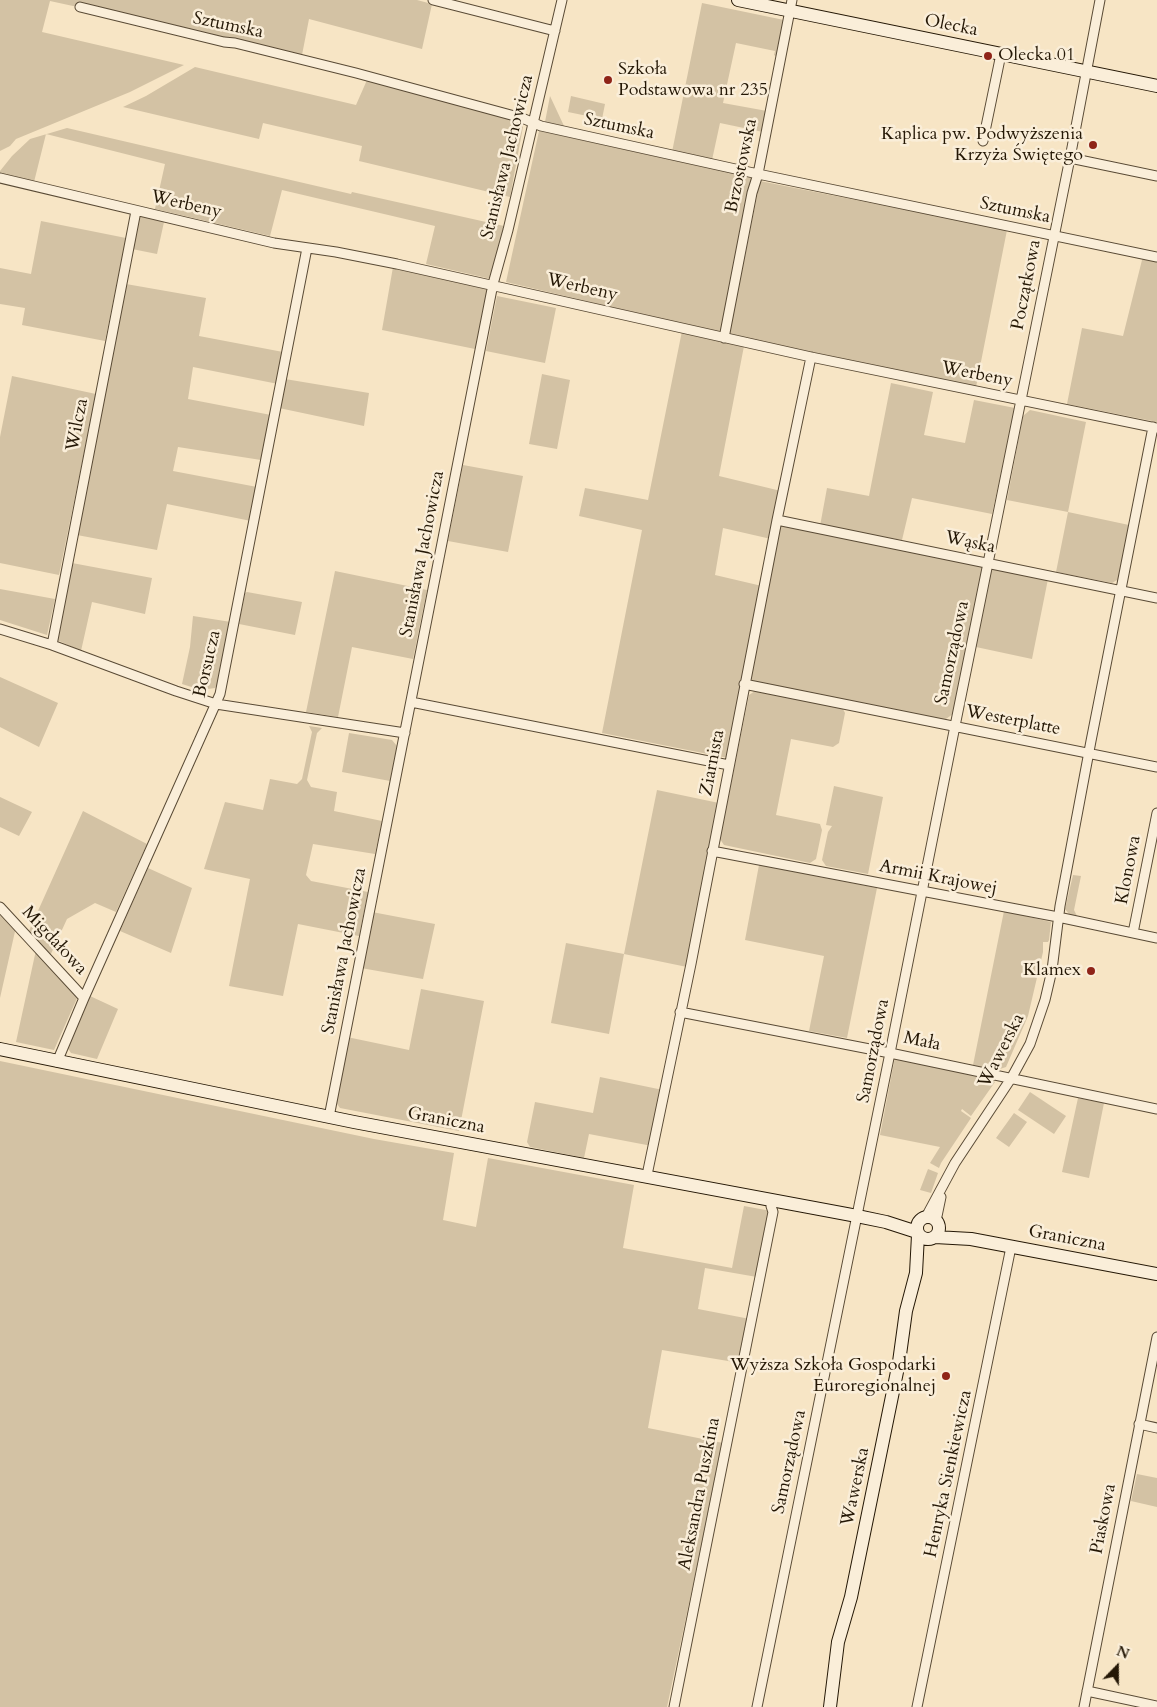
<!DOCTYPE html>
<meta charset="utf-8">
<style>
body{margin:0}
#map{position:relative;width:1157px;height:1707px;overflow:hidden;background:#f7e5c5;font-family:Cardo,serif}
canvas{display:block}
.north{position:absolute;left:1092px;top:1642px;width:50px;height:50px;-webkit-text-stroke:4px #faeed9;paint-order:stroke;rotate:22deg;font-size:14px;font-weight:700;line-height:20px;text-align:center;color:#241705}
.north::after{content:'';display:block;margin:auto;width:18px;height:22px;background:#241705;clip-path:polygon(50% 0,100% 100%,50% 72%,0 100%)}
</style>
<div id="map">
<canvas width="1157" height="1707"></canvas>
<div class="north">N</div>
</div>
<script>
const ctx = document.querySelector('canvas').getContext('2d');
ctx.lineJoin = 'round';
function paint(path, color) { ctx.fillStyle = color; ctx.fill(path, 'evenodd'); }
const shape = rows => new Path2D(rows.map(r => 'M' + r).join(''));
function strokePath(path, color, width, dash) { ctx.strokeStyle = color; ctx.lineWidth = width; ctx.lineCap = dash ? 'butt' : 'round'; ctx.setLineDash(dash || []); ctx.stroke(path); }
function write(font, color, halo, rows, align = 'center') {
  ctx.font = font + ' Cardo,serif'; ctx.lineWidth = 5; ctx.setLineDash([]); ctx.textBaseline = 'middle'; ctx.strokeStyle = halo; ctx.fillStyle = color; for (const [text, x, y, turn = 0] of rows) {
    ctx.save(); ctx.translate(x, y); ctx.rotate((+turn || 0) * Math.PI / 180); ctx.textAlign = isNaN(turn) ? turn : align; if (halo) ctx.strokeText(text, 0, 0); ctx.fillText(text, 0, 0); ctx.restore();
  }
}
paint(shape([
 [0,0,417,0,432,4,422,49,309,19,302,55,223,40,87,6,73,6,50,1,42,32,184,65,130,92,16,139,10,146,0,151],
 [702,3,784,20,777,57,774,55,775,51,736,43,723,103,767,111,763,132,720,123,712,160,672,152],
 [195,67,356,105,367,80,515,120,523,127,510,197,359,161,362,146,263,123,259,139,123,107,146,96],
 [550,96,564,126,545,122],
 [571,96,605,104,602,119,568,112],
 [67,128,351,194,352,192,504,226,491,279,426,264,435,226,282,190,270,236,155,209,165,164,46,134,34,182,0,174,0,171,12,156,30,139],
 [539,131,752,177,721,333,506,282],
 [760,181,1007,230,976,387,729,336],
 [138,216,164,222,157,254,132,249],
 [41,221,126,238,105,341,22,325,25,308,0,304,0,268,31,274],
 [1143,256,1157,259,1157,422,1067,404,1082,328,1123,336],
 [393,267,488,286,475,349,382,330],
 [126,284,206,298,199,336,283,352,278,384,193,367,188,399,271,415,261,460,178,447,173,471,257,487,251,521,167,504,157,550,77,535],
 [497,296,556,308,545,363,486,351],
 [682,331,744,346,719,476,781,491,771,539,723,528,715,575,762,586,740,688,728,758,602,733,642,530,579,516,585,488,648,500],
 [542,374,570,380,557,449,529,444],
 [12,376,96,394,59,575,0,563,0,437],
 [285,379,369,393,364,426,279,408],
 [891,383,933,392,924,435,965,443,974,400,1015,408,992,514,912,498,902,540,820,526,827,488,869,496],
 [1030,410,1086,422,1068,512,1129,525,1119,579,1112,583,1056,572,1068,512,1007,500,1023,416],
 [463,465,523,476,508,552,448,541],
 [779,524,983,566,953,714,943,721,748,681],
 [72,563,152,578,145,614,92,602,81,651,57,640],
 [991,568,1048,579,1032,659,976,647],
 [335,571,427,590,413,659,352,647,338,717,306,712],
 [0,589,55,599,47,635,0,620],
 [247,592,302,602,295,635,239,624,245,593],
 [193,616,231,622,220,679,215,688,201,690,182,684,190,647],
 [0,677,58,703,39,747,0,727],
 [755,691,843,709,845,713,839,743,833,747,791,739,776,815,820,824,822,830,816,859,810,863,724,845,720,839,749,695],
 [309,726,322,728,317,733,307,780,311,787,337,792,334,811,382,821,375,854,313,844,306,875,311,881,368,892,359,936,298,924,283,996,229,986,250,879,204,869,225,802,263,810,270,779,297,784,302,779,312,732],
 [349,733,392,740,397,746,390,781,342,772],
 [834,786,883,797,868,874,826,866,822,860,828,832,832,826,826,825],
 [657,790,719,803,687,967,624,954,609,1034,551,1023,566,943,624,954],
 [0,797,32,812,19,836,0,827],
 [83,811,147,844,116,912,95,903,67,919,50,956,28,933],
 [759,865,877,888,847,1038,809,1031,824,956,745,940],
 [148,868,192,888,171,953,120,931],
 [1073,875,1081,876,1074,910,1078,918,1069,914,1065,909],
 [0,910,16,927,0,998],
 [1004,911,1051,922,1049,940,1048,942,1043,942,1043,952,1028,1016,1006,1067,997,1070,973,1065],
 [372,912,435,924,423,979,361,968],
 [36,950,78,996,54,1050,16,1042],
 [421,989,484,1001,459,1131,340,1108,334,1100,347,1037,409,1050],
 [90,996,118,1009,97,1059,71,1053,67,1047],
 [895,1057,986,1076,995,1082,971,1116,962,1109,961,1111,971,1118,941,1163,939,1168,930,1163,940,1147,880,1135],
 [0,1061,374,1139,454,1153,443,1220,476,1227,488,1158,634,1185,623,1248,732,1268,744,1206,771,1211,757,1277,705,1268,698,1309,750,1319,740,1363,662,1350,648,1428,723,1443,667,1707,0,1707],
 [600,1077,663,1090,652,1146,589,1134,584,1158,530,1147,527,1142,535,1102,593,1113],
 [1030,1092,1066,1116,1054,1134,1018,1110],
 [1078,1098,1104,1103,1089,1178,1062,1172],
 [1014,1113,1027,1122,1009,1147,996,1138],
 [928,1169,938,1173,931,1193,920,1190],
 [1137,1474,1157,1478,1157,1507,1131,1501]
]), '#d3c2a4');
const street = shape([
 [433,0,555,31],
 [80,7,224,42,235,43,356,73,522,118,541,126,758,174,1157,257],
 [983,141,1001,54],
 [1070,158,1157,176],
 [0,178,274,243,336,252,397,264,811,357,1157,428],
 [724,338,752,193,758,174,792,0],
 [777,520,1157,598],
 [0,629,52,645,176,691,216,704,405,733],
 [52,645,136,211],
 [744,684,1157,767],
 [411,702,729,765],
 [712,851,1058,917,1157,938],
 [0,907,84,998],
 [1133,933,1157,813],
 [680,1012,890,1053,1157,1109],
 [57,1062,84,998,220,694,307,248],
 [329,1117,493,284,508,230,562,0],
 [647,1175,691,964,777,520,811,357],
 [926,1217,955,1163,1012,1077,1030,1044,1045,1000,1052,970,1060,906,1091,741,1153,427],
 [936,1221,941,1197],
 [1139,1424,1157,1428],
 [1087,1691,1157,1706],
 [674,1707,773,1212,771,1206,772,1200],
 [757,1707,890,1053,955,726,1070,158,1100,0],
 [917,1707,1011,1247],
 [1084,1707,1157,1337]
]);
const secondary = shape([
 [738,0,1157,86],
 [0,1049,354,1122,857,1216,886,1222,917,1232],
 '917 1228a11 11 0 1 1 22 0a11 11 0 1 1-22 0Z',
 [935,1237,971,1239,1157,1274],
 [830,1707,838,1642,851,1597,899,1362,906,1311,916,1273,918,1235]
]);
strokePath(street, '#594a35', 11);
strokePath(secondary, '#241705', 14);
strokePath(street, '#faeed9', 9);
strokePath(secondary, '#faeed9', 12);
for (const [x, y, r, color] of [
 [988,56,5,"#8f2418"],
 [608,80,5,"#8f2418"],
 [1093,145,5,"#8f2418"],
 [1091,971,5,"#8f2418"],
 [946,1376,5,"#8f2418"]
]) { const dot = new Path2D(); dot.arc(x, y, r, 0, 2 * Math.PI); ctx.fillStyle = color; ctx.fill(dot); strokePath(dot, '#faeed9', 2); }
write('18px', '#241705', '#faeed9', [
 ["Sztumska",228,26,12],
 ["Olecka",951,26,11],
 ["Sztumska",619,127,12],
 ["Stanisława Jachowicza",508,157,-76],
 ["Brzostowska",742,166,-78],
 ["Werbeny",186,205,13],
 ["Sztumska",1015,211,12],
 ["Początkowa",1027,285,-79],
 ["Werbeny",582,288,13],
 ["Werbeny",977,375,11],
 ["Wilcza",78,425,-79],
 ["Wąska",970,543,12],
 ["Stanisława Jachowicza",423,554,-79],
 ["Samorządowa",953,653,-78],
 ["Borsucza",208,664,-77],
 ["Westerplatte",1013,721,11],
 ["Ziarnista",713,763,-79],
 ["Klonowa",1129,870,-79],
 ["Armii Krajowej",938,878,11],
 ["Migdałowa",54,941,47],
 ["Stanisława Jachowicza",345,951,-79],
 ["Mała",922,1042,12],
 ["Samorządowa",874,1051,-79],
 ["Wawerska",1002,1051,-63],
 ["Graniczna",446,1121,11],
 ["Graniczna",1067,1239,11],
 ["Samorządowa",790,1462,-78],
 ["Henryka Sienkiewicza",949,1474,-78],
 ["Wawerska",856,1487,-78],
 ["Aleksandra Puszkina",700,1494,-79],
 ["Piaskowa",1104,1519,-79]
]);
write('18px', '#241705', '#faeed9', [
 ["Olecka 01",998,56,"left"],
 ["Szkoła",618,70,"left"],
 ["Podstawowa nr 235",618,91,"left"],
 ["Kaplica pw. Podwyższenia",1083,135],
 ["Krzyża Świętego",1083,156],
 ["Klamex",1081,971],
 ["Wyższa Szkoła Gospodarki",936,1366],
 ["Euroregionalnej",936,1387]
], 'right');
</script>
